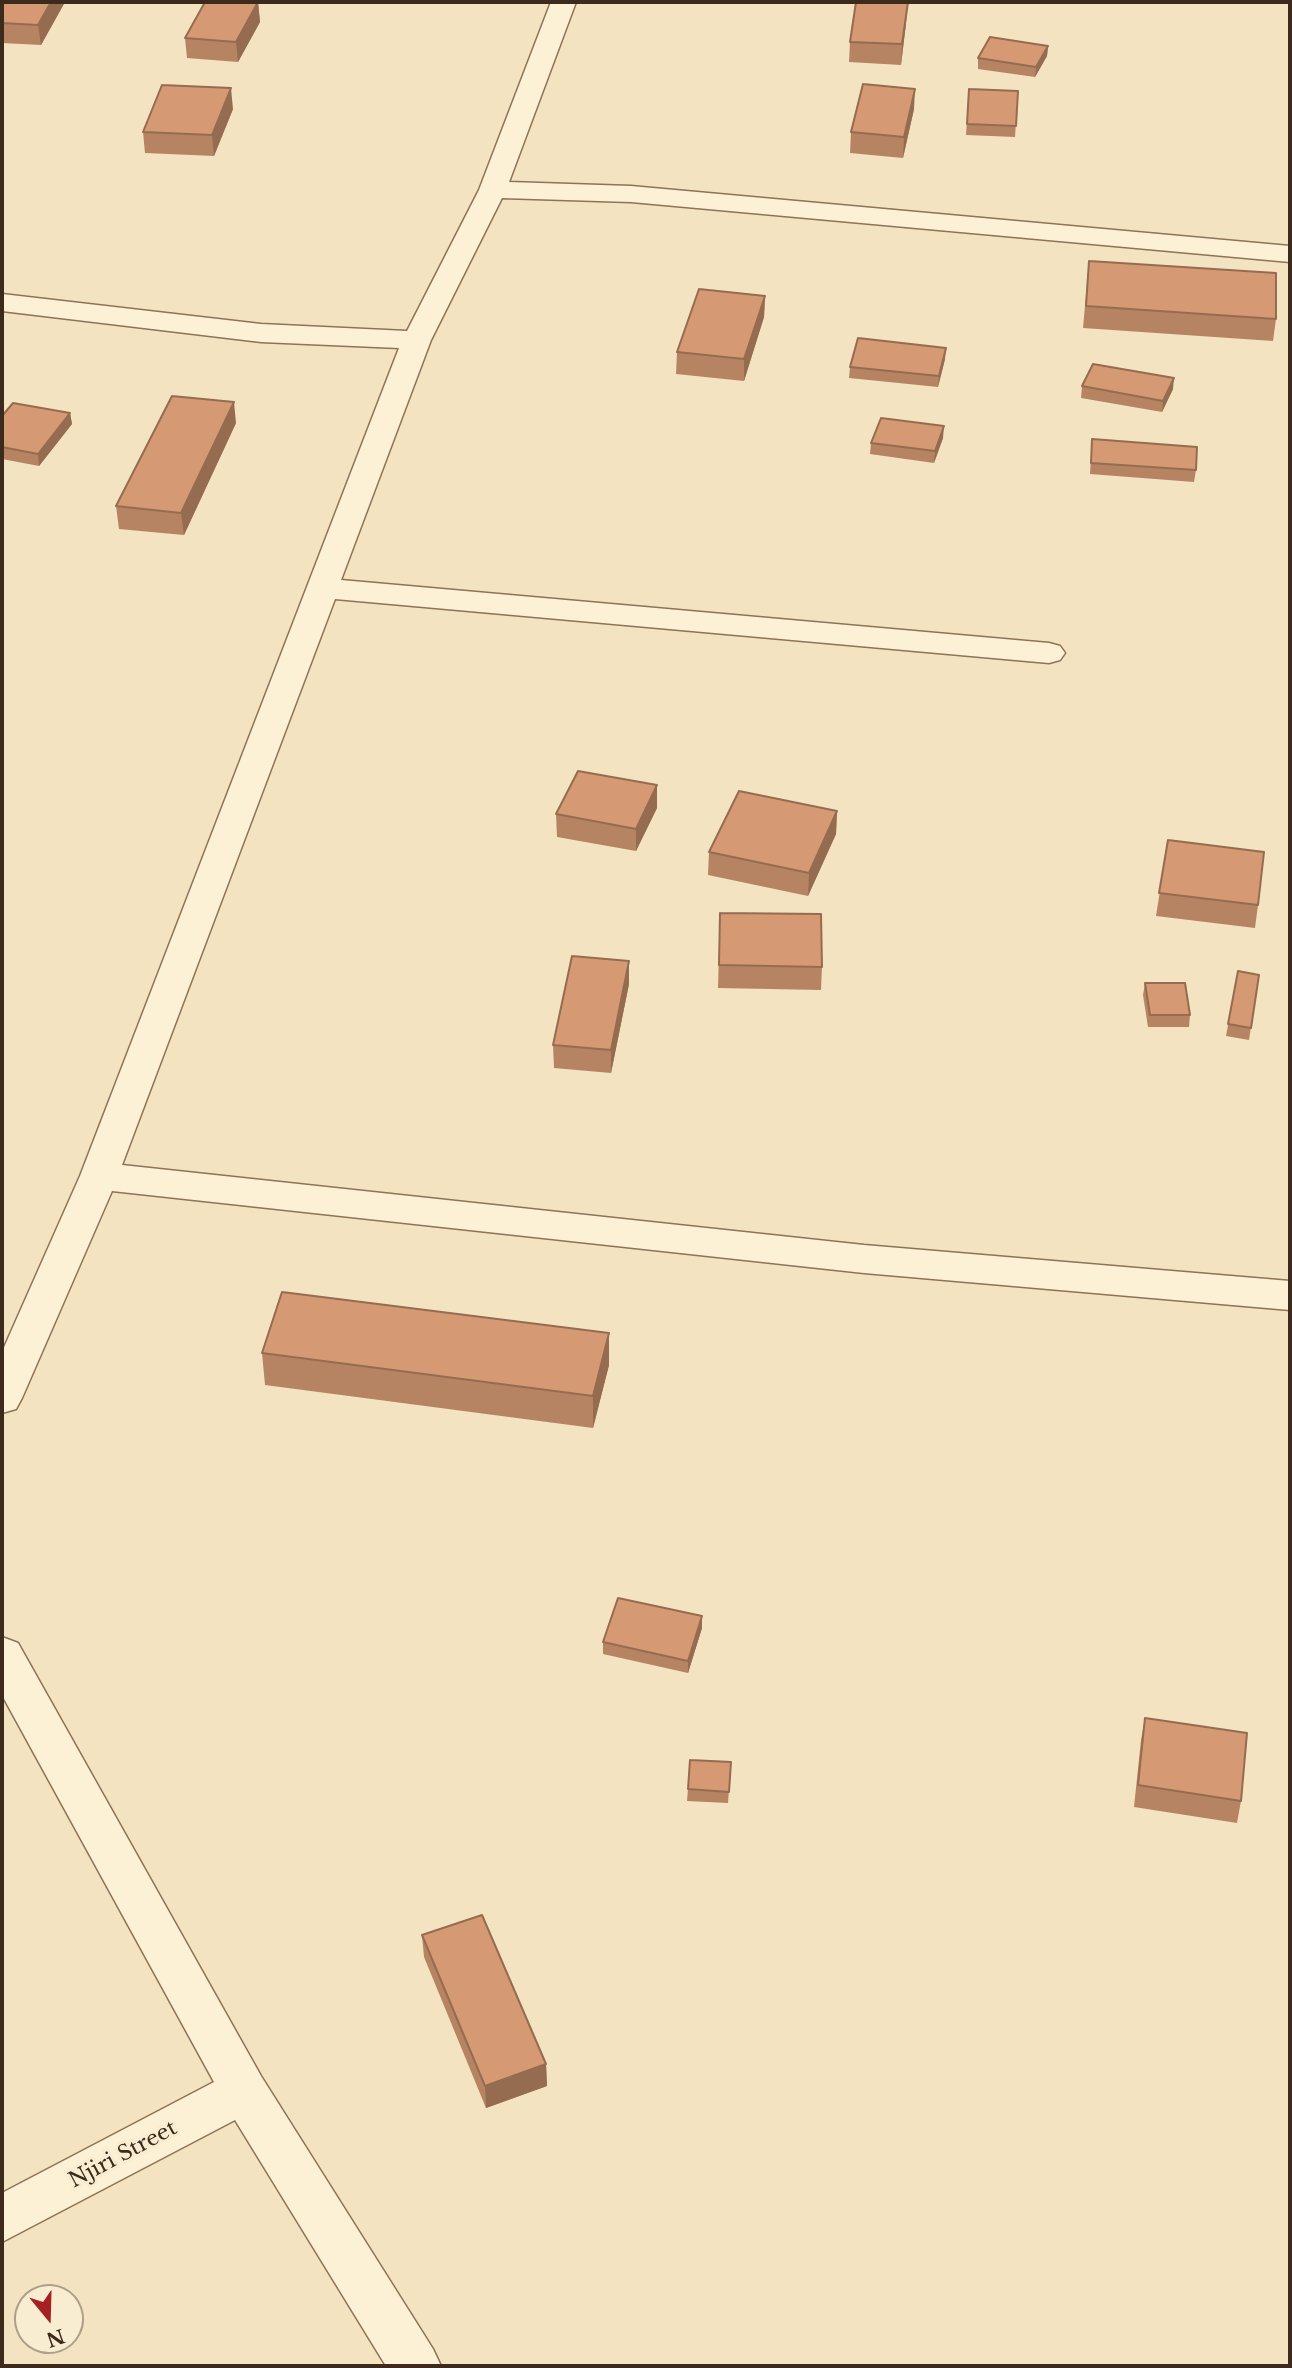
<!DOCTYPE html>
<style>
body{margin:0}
#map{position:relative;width:1292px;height:2368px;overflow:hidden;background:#f3e3c1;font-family:"Libre Baskerville",serif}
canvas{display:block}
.frame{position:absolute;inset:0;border:4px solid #3c2b1c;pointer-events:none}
.north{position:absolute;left:14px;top:2284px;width:70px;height:70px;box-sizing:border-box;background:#f9edd1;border:2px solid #ad9f89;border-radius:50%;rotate:161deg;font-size:19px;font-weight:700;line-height:28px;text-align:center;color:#3c2b1c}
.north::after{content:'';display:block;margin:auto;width:24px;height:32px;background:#a42023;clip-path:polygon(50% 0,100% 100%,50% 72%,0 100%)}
</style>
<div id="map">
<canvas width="1292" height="2368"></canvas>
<div class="frame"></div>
<div class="north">N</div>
</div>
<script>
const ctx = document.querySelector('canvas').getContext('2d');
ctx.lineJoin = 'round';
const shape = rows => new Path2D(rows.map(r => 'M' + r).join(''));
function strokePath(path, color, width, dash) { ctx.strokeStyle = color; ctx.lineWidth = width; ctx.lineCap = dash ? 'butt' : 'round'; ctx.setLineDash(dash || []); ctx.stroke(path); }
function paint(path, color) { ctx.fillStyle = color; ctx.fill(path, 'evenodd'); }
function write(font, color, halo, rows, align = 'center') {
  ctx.font = font + ' "Libre Baskerville",serif'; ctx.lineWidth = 6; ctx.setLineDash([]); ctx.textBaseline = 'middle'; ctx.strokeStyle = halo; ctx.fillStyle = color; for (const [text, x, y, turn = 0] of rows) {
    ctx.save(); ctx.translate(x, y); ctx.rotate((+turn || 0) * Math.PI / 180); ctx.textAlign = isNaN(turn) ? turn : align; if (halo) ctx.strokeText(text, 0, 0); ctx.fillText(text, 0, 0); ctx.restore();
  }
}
const minor = shape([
 [551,2,576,2,509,182,631,186,1290,246,1290,262,631,202,502,198,431,340,341,580,1049,643,1060,646,1065,653,1060,660,1049,663,335,599,122,1165,864,1245,1290,1281,1290,1310,864,1273,112,1191,22,1398,16,1409,2,1413,2,1352,80,1176,399,348,261,342,2,311,2,294,261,324,407,331,479,190,551,2],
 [2,1637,18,1643,261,2076,433,2349,441,2366,386,2366,235,2120,2,2242,2,2193,214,2082,2,1695,2,1637]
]);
strokePath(minor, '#8e7356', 3);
paint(minor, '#fcf0d5');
paint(shape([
 [2,2,65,2,41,45,2,43],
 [258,2,260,22,238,62,187,58,185,38],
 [906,23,901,65,849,62,850,42],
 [1048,46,1047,56,1035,77,978,69,978,58],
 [969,89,1018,91,1015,137,966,135],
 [233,109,214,156,145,153,143,132],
 [914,109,903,158,850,153,851,132],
 [1089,261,1276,319,1273,341,1083,328],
 [765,296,764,317,744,381,676,374,677,352],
 [945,359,938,387,849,378,850,367],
 [1082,386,1173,389,1162,412,1081,398],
 [70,413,72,424,39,466,2,459,2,416],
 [236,423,184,535,119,529,116,506],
 [943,438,934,463,870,454,871,443],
 [1092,439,1196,470,1194,482,1090,474],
 [657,785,657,808,636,851,557,837,556,814],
 [837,811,836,834,808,896,708,875,709,852],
 [1168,840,1258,905,1255,928,1156,916],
 [720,913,822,967,821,990,718,988],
 [1238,971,1259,975,1249,1040,1226,1036],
 [1145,983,1190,1015,1189,1027,1148,1027,1143,995],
 [629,984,611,1073,554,1068,553,1045],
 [609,1333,609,1365,593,1428,265,1385,262,1353],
 [702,1628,688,1673,603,1654,603,1642],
 [1145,1718,1241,1801,1237,1823,1134,1807,1141,1740],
 [731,1762,728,1803,687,1801,688,1789],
 [422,1935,546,2064,547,2086,486,2108,424,1957]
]), '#b78463');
paint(shape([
 [51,2,65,2,41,45,38,25],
 [258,2,260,22,238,62,236,42],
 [908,2,906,23,901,65,902,44],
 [1048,46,1047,56,1035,77,1036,67],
 [231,88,233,109,214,156,212,135],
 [915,89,914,109,903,158,904,137],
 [765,296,764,317,744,381,744,359],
 [946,348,945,359,938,387,939,376],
 [1174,378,1173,389,1162,412,1163,401],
 [234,402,236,423,184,535,181,513],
 [70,413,72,424,39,466,38,454],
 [944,426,943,438,934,463,935,451],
 [657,785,657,808,636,851,636,829],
 [837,811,836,834,808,896,809,873],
 [629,961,629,984,611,1073,611,1050],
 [609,1333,609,1365,593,1428,593,1396],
 [702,1616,702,1628,688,1673,688,1661],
 [546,2064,547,2086,486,2108,485,2086]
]), '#956c50');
const building = shape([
 [2,2,51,2,38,25,2,23,2,2],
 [205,2,258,2,236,42,185,38,205,2],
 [856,2,908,2,902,44,850,42,856,2],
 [990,37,1048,46,1036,67,978,58,990,37],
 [863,84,915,89,904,137,851,132,863,84],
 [162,85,231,88,212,135,143,132,162,85],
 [969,89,1018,91,1016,126,967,124,969,89],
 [1089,261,1276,273,1276,319,1086,306,1089,261],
 [699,289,765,296,744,359,677,352,699,289],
 [858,338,946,348,939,376,850,367,858,338],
 [1093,364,1174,378,1163,401,1082,386,1093,364],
 [172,396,234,402,181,513,116,506,172,396],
 [13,403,70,413,38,454,2,447,2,416,13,403],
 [881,418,944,426,935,451,871,443,881,418],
 [1092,439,1197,447,1196,470,1091,463,1092,439],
 [578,771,657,785,636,829,556,814,578,771],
 [739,791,837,811,809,873,709,852,739,791],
 [1168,840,1264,852,1258,905,1159,893,1168,840],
 [720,913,821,914,822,967,719,965,720,913],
 [572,956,629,961,611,1050,553,1045,572,956],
 [1238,971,1259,975,1251,1028,1228,1024,1238,971],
 [1145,983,1185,983,1190,1015,1150,1015,1145,983],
 [282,1292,609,1333,593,1396,262,1353,282,1292],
 [618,1598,702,1616,688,1661,603,1642,618,1598],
 [1145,1718,1247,1733,1241,1801,1138,1785,1145,1718],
 [690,1760,731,1762,729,1792,688,1789,690,1760],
 [482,1915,546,2064,485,2086,422,1935,482,1915]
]);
paint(building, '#d59a73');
strokePath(building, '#956c50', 2);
write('21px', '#3c2b1c', '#f9edd1', [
 ["Njiri Street",123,2155,-28]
]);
</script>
